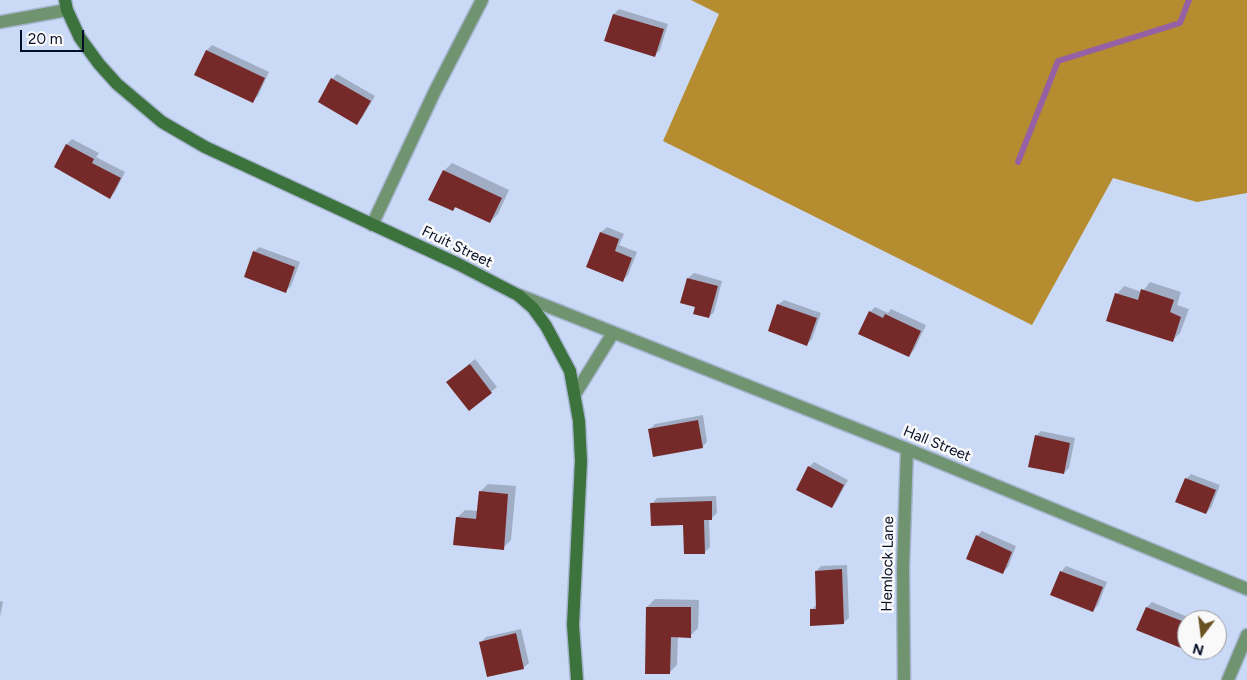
<!DOCTYPE html>
<style>
body{margin:0}
#map{position:relative;width:1247px;height:680px;overflow:hidden;background:#cad9f5;font-family:Figtree,sans-serif}
canvas{display:block}
.north{position:absolute;left:1177px;top:610px;width:50px;height:50px;box-sizing:border-box;background:#f9f9f9;border:1px solid #979ba4;border-radius:50%;rotate:195deg;font-size:14px;font-weight:700;line-height:20px;text-align:center;color:#040d25}
.north::after{content:'';display:block;margin:auto;width:18px;height:22px;background:#695222;clip-path:polygon(50% 0,100% 100%,50% 72%,0 100%)}
.scale{position:absolute;left:20px;top:30px;width:64px;height:22px;box-sizing:border-box;border:2px solid #040d25;border-top:0;padding-left:6px;font-size:15px;line-height:18px;white-space:nowrap;color:#040d25;-webkit-text-stroke:4px #f9f9f9;paint-order:stroke}
</style>
<div id="map">
<canvas width="1247" height="680"></canvas>
<div class="north">N</div>
<div class="scale">20 m</div>
</div>
<script>
const ctx = document.querySelector('canvas').getContext('2d');
ctx.lineJoin = 'round';
function paint(path, color) { ctx.fillStyle = color; ctx.fill(path, 'evenodd'); }
const shape = rows => new Path2D(rows.map(r => 'M' + r).join(''));
function strokePath(path, color, width, dash) { ctx.strokeStyle = color; ctx.lineWidth = width; ctx.lineCap = dash ? 'butt' : 'round'; ctx.setLineDash(dash || []); ctx.stroke(path); }
function write(font, color, halo, rows, align = 'center') {
  ctx.font = font + ' Figtree,sans-serif'; ctx.lineWidth = 5; ctx.setLineDash([]); ctx.textBaseline = 'middle'; ctx.strokeStyle = halo; ctx.fillStyle = color; for (const [text, x, y, turn = 0] of rows) {
    ctx.save(); ctx.translate(x, y); ctx.rotate((+turn || 0) * Math.PI / 180); ctx.textAlign = isNaN(turn) ? turn : align; if (halo) ctx.strokeText(text, 0, 0); ctx.fillText(text, 0, 0); ctx.restore();
  }
}
paint(shape([
 [691,0,1247,0,1247,193,1197,202,1113,178,1032,325,663,141,719,14]
]), '#b58c2f');
paint(shape([
 [619,9,668,24,660,50,655,55,606,40,614,14],
 [212,45,269,72,258,96,252,101,196,74,207,50],
 [337,74,375,96,362,118,356,123,332,79],
 [72,139,99,153,96,157,125,172,115,192,109,198,55,167,67,144],
 [452,163,509,190,498,214,490,222,457,206,453,210,444,171],
 [607,227,624,234,619,245,637,252,628,275,623,280,588,267,601,232],
 [259,247,300,262,291,286,286,291,254,252],
 [694,273,722,281,714,312,709,317,697,306,688,278],
 [1150,282,1181,292,1177,305,1189,309,1180,333,1172,341,1117,294,1124,286,1142,292],
 [784,300,821,313,812,339,807,344,778,305],
 [875,307,888,313,891,309,926,325,914,350,909,356,870,312],
 [475,359,497,387,469,409,453,377],
 [703,415,707,442,702,447,650,429,655,424],
 [1041,431,1075,438,1069,468,1064,473,1036,436],
 [814,462,848,480,836,502,831,507,809,467],
 [1191,474,1220,485,1211,508,1206,513,1186,479],
 [488,484,516,486,511,540,503,548,457,518,465,510,478,511,480,492],
 [716,496,717,513,712,518,709,519,710,547,705,552,684,524,652,504,657,498],
 [982,531,1016,546,1008,567,1003,572,977,536],
 [847,565,849,618,843,623,811,610,817,604,816,571,821,566],
 [1066,566,1107,582,1098,605,1093,611,1061,572],
 [655,599,699,600,698,628,690,636,678,636,677,665,669,673,647,607],
 [0,601,3,602,0,617],
 [1152,602,1195,620,1187,620,1187,640,1181,647,1147,607],
 [521,629,529,663,523,668,481,642,486,637]
]), '#0003');
strokePath(shape([
 [1018,162,1058,61,1180,23,1189,0]
]), '#9661a4', 6);
paint(shape([
 [613,14,664,29,655,57,604,41],
 [206,50,265,78,253,103,194,75],
 [331,78,371,101,357,125,318,102],
 [66,144,94,159,92,163,121,178,110,199,54,167],
 [443,170,502,198,490,223,455,207,453,211,428,200],
 [600,232,619,239,615,251,632,258,623,282,586,267],
 [253,251,295,267,286,293,244,277],
 [687,278,718,286,709,318,693,314,695,307,680,303],
 [1141,289,1174,300,1170,312,1181,317,1173,342,1106,321,1115,293,1138,300],
 [777,304,817,318,807,346,768,331],
 [869,311,883,318,885,314,921,331,909,357,858,334],
 [470,364,492,393,469,411,446,382],
 [698,420,703,448,653,457,648,429],
 [1035,435,1070,443,1064,474,1028,467],
 [808,466,844,485,832,508,796,490],
 [1185,478,1216,490,1206,514,1175,502],
 [479,491,508,494,504,550,453,545,456,517,476,519],
 [712,501,712,520,704,520,705,554,684,554,683,525,651,526,650,503],
 [976,535,1012,552,1003,574,966,559],
 [842,569,844,624,810,626,810,609,816,609,815,571],
 [1060,571,1103,587,1093,612,1050,595],
 [646,607,691,607,691,638,671,637,670,674,645,674],
 [1146,607,1187,623,1187,634,1181,648,1136,630],
 [516,633,524,669,487,677,479,642]
]), '#752a29');
const street = shape([
 [0,22,67,10],
 [372,225,435,91,482,0],
 [519,295,907,449,1247,589],
 [575,394,613,333],
 [904,680,903,567,907,449],
 [1228,680,1247,635]
]);
const secondary = shape([
 [65,0,67,10,80,38,99,64,117,84,162,122,205,147,458,264,518,295,533,308,546,326,570,371,579,421,581,461,573,625,577,680]
]);
strokePath(street, '#a6b4d0', 15);
strokePath(secondary, '#a6b4d0', 15);
strokePath(street, '#70946f', 12);
strokePath(secondary, '#3c723c', 12);
write('15px', '#040d25', '#f9f9f9', [
 ["Fruit Street",457,247,26],
 ["Hall Street",937,444,22],
 ["Hemlock Lane",888,564,-89]
]);
</script>
